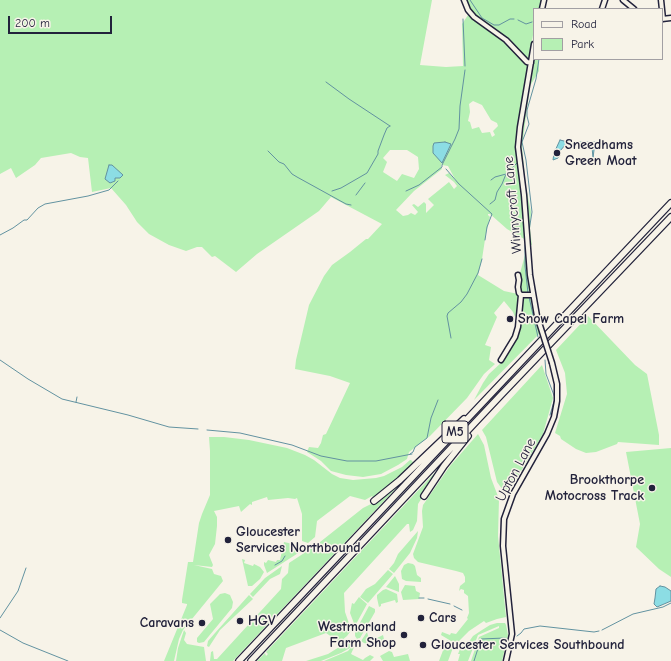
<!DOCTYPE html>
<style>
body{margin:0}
#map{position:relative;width:671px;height:661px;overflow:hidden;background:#f7f3e8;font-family:"Comic Neue",sans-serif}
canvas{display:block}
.legend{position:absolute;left:533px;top:8px;width:130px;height:52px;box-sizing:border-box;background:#f7f3e8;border:1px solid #a29fa3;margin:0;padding:5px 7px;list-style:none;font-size:12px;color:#22223b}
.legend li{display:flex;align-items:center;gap:8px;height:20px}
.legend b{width:20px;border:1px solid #a29fa3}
.scale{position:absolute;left:8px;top:16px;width:104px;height:18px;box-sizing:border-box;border:2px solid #22223b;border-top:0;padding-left:5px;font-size:12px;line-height:14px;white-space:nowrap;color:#22223b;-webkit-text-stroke:3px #f7f3e8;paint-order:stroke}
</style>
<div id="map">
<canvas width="671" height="661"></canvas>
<ul class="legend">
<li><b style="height:5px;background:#f7f3e8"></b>Road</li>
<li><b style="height:11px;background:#b6f0b4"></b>Park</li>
</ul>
<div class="scale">200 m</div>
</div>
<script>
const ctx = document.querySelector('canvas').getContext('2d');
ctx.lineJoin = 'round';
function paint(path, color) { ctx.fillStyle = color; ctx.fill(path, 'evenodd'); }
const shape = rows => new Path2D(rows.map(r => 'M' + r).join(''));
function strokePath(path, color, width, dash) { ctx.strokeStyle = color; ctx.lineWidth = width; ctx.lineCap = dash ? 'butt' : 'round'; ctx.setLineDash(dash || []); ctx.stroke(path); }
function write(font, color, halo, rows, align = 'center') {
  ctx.font = font + ' "Comic Neue",sans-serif'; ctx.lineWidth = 3; ctx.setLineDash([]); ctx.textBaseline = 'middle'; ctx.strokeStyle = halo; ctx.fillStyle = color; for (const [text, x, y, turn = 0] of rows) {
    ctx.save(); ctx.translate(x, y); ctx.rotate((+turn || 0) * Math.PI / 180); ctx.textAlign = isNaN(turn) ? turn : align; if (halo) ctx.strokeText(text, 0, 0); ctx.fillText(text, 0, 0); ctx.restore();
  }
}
paint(shape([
 [0,0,432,0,420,65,446,67,463,66,462,24,468,15,505,40,529,66,518,137,531,290,527,294,522,294,519,291,520,273,525,255,526,240,507,229,490,214,488,214,488,215,490,217,486,233,482,259,478,275,504,291,518,294,520,299,518,312,515,317,513,312,504,301,494,313,497,317,485,345,491,347,489,360,495,364,484,374,467,398,430,436,409,452,407,459,398,465,381,474,363,477,346,475,331,471,321,461,307,452,309,447,318,448,321,443,323,435,326,434,350,383,330,376,295,369,296,360,309,305,324,276,332,265,350,252,366,239,368,239,382,224,331,197,319,211,257,254,236,272,215,256,212,257,202,247,197,247,186,251,169,245,149,234,137,222,126,205,111,188,92,192,88,158,80,157,71,153,41,158,35,165,16,178,11,168,0,174],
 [473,101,482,105,491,120,497,123,498,126,493,131,495,135,492,137,490,132,482,133,479,127,472,129,470,122,468,121,470,112,469,104],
 [390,150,407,150,418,157,419,169,414,178,402,174,397,181,383,172,387,162,383,158],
 [442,163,442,165,448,166,456,181,449,173,445,175,454,182,457,186,454,189,449,182,428,199,434,205,426,213,426,204,424,202,418,207,414,204,412,205,418,212,415,215,411,213,408,215,403,216,396,210,414,191,442,169,441,166],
 [464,0,542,0,539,9,534,9,534,29,529,59,528,60,470,12],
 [534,51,534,59,539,59,539,71,530,86,522,147,526,187,531,212,530,229,532,245,529,244,520,147],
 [526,297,531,299,540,333,474,400,483,383,489,374,503,361,513,343,522,299],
 [588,316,635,365,647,374,659,435,659,445,618,442,617,444,596,452,586,453,576,449,561,439,560,436,555,433,567,394,565,373,556,350],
 [542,365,553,398,543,434,508,493,505,493,497,482,486,437,482,430],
 [478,434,484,445,491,478,499,499,498,536,506,617,497,619,486,623,484,621,469,631,456,644,441,635,442,632,450,635,451,633,456,634,468,619,467,618,469,613,468,596,464,593,464,590,461,589,459,591,460,586,465,582,465,577,463,573,456,571,418,562,414,558,413,554,423,527,422,511,423,505,450,466],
 [209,437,224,437,249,440,287,448,305,455,314,460,332,474,340,478,353,480,376,478,384,476,402,467,410,460,411,460,414,463,383,491,373,498,372,496,365,500,350,496,317,521,315,537,308,543,302,541,302,514,297,498,295,499,288,498,268,500,267,497,252,502,252,505,250,504,241,512,239,506,214,511,217,517,217,526,215,544,209,555,213,565,212,567,194,565,212,569,214,574,221,576,223,581,183,630,179,639,174,661,164,661,187,605,187,604,182,603,182,600,188,562,193,562,199,523,202,514,210,495,210,451],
 [671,448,671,577,659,569,636,547,640,524,626,452],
 [443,464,418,504,417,521,413,530,410,532,409,524,407,524,344,593,345,612,351,629,350,632,347,636,341,641,338,641,326,633,286,648,282,661,257,661,265,653,266,656,268,654,266,652],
 [401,481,402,482,233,661,210,661,211,652,213,651,214,659,217,659,281,589,282,579,288,573,289,563,315,546,363,508,379,500],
 [418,531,417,538,410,553,394,573,389,569,394,563,398,554],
 [284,542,293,544,303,550,267,573,264,565,264,562,266,563,268,560,276,562,277,560,280,560],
 [242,559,245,560,244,563,253,566,254,564,260,567,264,572,260,579,252,586,248,586],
 [408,563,413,564,415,566,417,575,421,578,421,582,406,581,402,579,401,571,404,565],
 [282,566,280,574,270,579,253,597,250,594,265,578],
 [388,570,393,574,368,603,360,597,366,589,375,584],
 [395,576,399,584,399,592,386,587],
 [405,585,415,586,416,591,420,593,419,599,403,600,401,592],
 [386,589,397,594,398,602,396,603,395,600,381,604,381,606,379,607,377,598,377,595,383,590],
 [225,593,230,595,233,602,232,608,204,642,199,643,197,642,197,638,213,619,210,604,220,594],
 [249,595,253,599,220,630,209,647,207,646,208,641,215,633],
 [359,597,367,604,355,626,350,613,352,603,354,604],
 [369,606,375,609,375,612,360,638,357,639,355,636,355,632],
 [497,623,505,623,506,625,508,635,502,661,471,661,479,637,499,628,499,626,478,635,468,661,458,661,460,654,458,654,460,649,463,650,473,636,482,630,490,625],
 [184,630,186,633,184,640,187,644,204,647,206,661,176,661,178,648],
 [367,632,370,643,375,639,383,635,385,643,383,644,375,643,370,645,364,643,361,641],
 [447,640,454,645,448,661,439,661],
 [349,641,352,643,350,648,341,653,321,661,306,661,328,654],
 [353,645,355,645,351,654,363,660,365,658,370,655,374,657,370,661,324,661,348,651],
 [389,651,392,652,394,657,408,654,410,661,383,661,380,656]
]), '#b6f0b4');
const water = shape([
 [560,140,568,142,595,142,593,158,592,147,591,145,566,144,560,151,558,158,553,160,554,153,560,140],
 [445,142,451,144,442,163,433,153,433,146,434,143,445,142],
 [109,165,112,165,123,175,120,178,115,178,115,181,110,183,105,179,109,165],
 [660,586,665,587,671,591,671,601,657,607,654,604,655,598,656,589,660,586]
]);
paint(water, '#8cdde4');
strokePath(water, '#6292a0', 1);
strokePath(shape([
 [470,0,482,18,494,25,499,25,510,19,514,19],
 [463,19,465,66],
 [518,20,526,24,532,22],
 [326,82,349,99,390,126],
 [268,151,279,162,284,164,292,174,297,177,346,204,351,205],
 [446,169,459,184,492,214,487,227,485,240],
 [491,180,495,177,506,174,518,162],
 [332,191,341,188,367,173,378,154,378,151,384,135,387,128,390,126],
 [406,191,419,185,442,167,442,165,455,139,459,129,460,106,465,70],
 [356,195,365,183],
 [490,204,495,200,497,192,502,184,506,174],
 [529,231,532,212,526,160,522,142,529,124,527,116,527,110,536,79,539,59],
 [0,235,13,228,24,220,27,220,38,208,45,204,88,196,109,190,118,181],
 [525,245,525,266,528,293],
 [529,297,538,337],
 [451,338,447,316,448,313,461,302,467,294,478,273,482,259],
 [0,360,28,379,62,399,128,415,169,427,198,429],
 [545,360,546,374,555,398,550,415],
 [76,402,77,397],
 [207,430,240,433,292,445,321,456,347,461,376,461,412,454],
 [410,454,413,452,415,447,427,438,431,418,438,400],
 [275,565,282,561,285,556],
 [419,598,424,598],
 [428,599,450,604],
 [454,606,462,610],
 [0,618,18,591,26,568],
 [0,630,23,643,68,661],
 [602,630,633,614,663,607,671,603],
 [517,636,521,633,524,629,540,626,594,632,599,631],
 [474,661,481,639,505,638]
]), '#6292a0', 1);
const minor = shape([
 [464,0,468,10,474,17,506,40,527,62,531,63],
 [623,0,634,9],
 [661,0,663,19],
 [542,9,544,0],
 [602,9,605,0],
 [662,19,671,18],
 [534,44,520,127,518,147,524,195,530,275,537,316],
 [521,295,533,295],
 [501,360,515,337,518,327,521,295,519,293,518,287,519,280,518,275],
 [506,661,512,634,503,546,504,519,513,494,547,434,554,417,557,401,557,384,552,363]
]);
const highway = shape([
 [424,496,444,466,468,436],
 [374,501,400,480,464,419],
 [239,661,671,203],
 [251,661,501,395,671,217]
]);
strokePath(minor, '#22223b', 7);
strokePath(highway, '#22223b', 8);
strokePath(minor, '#f7f3e8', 4);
strokePath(highway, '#f7f3e8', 5.5);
const minorBridge = shape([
 [537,316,552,363]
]);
strokePath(minorBridge, '#22223b', 7, []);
strokePath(minorBridge, '#f7f3e8', 4);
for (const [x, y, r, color] of [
 [557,153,4,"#22223b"],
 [510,319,4,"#22223b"],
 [652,488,4,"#22223b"],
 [228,540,4,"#22223b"],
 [421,618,4,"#22223b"],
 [240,621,4,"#22223b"],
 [202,623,4,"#22223b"],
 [404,635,4,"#22223b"],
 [423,645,4,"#22223b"]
]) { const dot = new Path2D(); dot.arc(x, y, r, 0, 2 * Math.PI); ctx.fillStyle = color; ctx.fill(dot); strokePath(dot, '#f7f3e8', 1.5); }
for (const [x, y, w] of [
 [455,432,26]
]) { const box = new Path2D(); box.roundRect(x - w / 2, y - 11, w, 22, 3); ctx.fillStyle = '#f7f3e8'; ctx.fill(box); strokePath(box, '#22223b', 1); }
write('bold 13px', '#22223b', null, [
 ["M5",455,432]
]);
write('bold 14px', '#22223b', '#f7f3e8', [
 ["Sneedhams",565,145],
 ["Green Moat",565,161],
 ["Snow Capel Farm",518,319],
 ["Brookthorpe",644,480,"right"],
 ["Motocross Track",644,496,"right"],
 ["Gloucester",236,532],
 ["Services Northbound",236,548],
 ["Cars",429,618],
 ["HGV",248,621],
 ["Caravans",194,623,"right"],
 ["Westmorland",396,627,"right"],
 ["Farm Shop",396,643,"right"],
 ["Gloucester Services Southbound",431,645]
], 'left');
write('14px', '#22223b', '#f7f3e8', [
 ["Winnycroft Lane",513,205,-95],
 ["Upton Lane",516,470,-62]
]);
</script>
